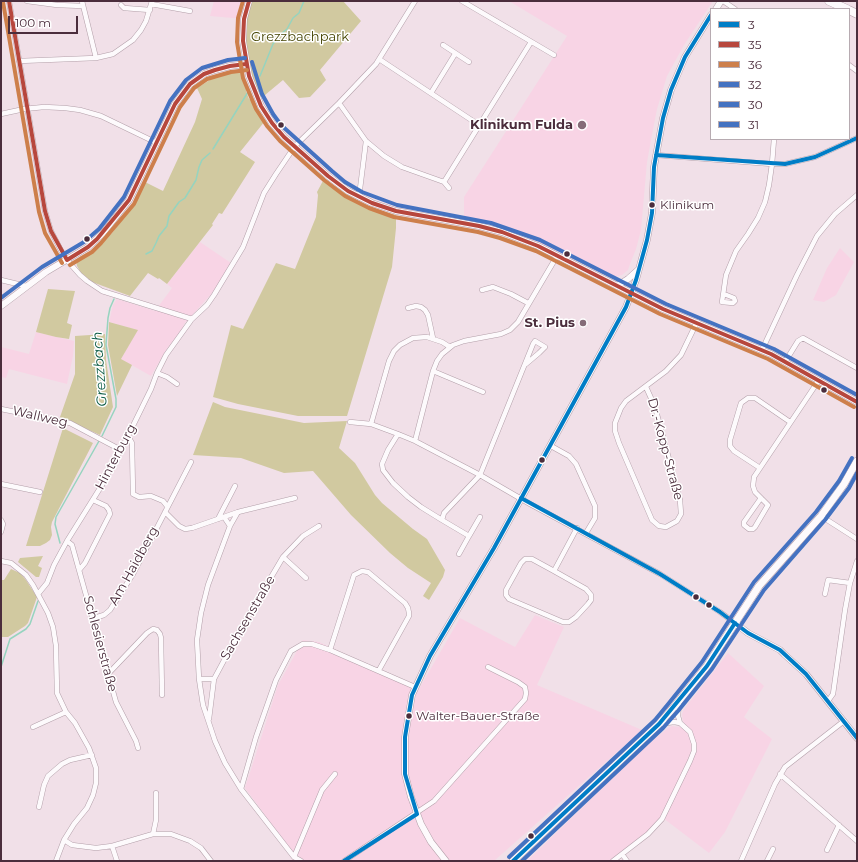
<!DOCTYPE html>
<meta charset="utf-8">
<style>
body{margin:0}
#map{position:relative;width:858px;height:862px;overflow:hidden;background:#f1e0e8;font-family:Montserrat,sans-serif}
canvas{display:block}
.frame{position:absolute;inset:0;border:2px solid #4b2d3c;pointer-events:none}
.legend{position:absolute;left:710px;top:8px;width:140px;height:132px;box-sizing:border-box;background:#fff;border:1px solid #b7abb1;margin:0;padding:5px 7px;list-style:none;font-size:12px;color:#4b2d3c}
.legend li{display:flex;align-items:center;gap:8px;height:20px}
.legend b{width:20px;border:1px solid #b7abb1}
.scale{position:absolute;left:8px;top:16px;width:70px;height:18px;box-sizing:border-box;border:2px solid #4b2d3c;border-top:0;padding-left:5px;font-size:12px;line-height:14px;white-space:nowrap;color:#4b2d3c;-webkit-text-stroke:3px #fff;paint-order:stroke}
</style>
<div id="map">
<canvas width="858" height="862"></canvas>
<div class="frame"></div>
<ul class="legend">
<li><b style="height:5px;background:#007dc6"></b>3</li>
<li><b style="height:5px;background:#b7473d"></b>35</li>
<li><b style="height:5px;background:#cd7f4b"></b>36</li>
<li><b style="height:5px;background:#4472c1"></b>32</li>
<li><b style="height:5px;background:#4472c1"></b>30</li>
<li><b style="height:5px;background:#4472c1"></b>31</li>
</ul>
<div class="scale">100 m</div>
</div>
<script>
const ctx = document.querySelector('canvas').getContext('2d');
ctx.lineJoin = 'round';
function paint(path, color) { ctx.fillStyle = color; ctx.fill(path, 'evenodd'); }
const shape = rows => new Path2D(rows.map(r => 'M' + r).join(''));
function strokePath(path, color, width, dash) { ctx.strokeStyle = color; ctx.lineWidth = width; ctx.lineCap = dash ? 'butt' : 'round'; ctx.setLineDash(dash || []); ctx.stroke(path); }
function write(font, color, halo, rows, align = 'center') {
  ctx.font = font + ' Montserrat,sans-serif'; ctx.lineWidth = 3; ctx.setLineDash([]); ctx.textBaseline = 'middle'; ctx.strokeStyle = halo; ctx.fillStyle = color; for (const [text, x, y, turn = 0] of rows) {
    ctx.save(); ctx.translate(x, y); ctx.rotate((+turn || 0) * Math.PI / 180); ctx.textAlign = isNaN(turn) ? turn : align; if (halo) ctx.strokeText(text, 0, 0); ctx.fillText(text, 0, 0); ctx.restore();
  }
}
paint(shape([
 [214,1,249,1,244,19,210,16],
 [509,1,713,1,684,45,667,76,657,109,651,140,647,162,641,230,636,249,630,264,628,270,622,275,615,277,605,274,521,234,464,217,464,197,567,36],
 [200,242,231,263,214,291,184,324,183,328,166,350,151,376,121,359,137,330,109,322,113,305,117,299,155,311,172,288,167,284],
 [840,248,854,262,836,295,824,302,813,300,827,268],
 [36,332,74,341,73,356,67,384,9,369,6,378,1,377,1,347,29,354],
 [535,615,564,627,537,685,642,730,494,861,305,861,291,850,245,788,278,685,303,640,319,642,419,689,460,618,515,647],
 [728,653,764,686,744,717,772,739,725,832,709,853,663,818,613,861,527,861,645,747,668,728,672,726,678,727,679,726,688,731,683,721,682,714,684,709]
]), '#f8d4e5');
paint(shape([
 [249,1,343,1,361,21,320,70,326,80,310,97,299,98,283,80,265,95,257,97,253,88,243,34],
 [235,71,238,71,242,74,246,85,246,91,249,99,253,100,265,121,240,152,255,162,222,214,219,213,212,224,213,225,167,284,159,278,158,279,148,273,130,296,92,282,81,273,77,266,76,261,81,256,96,248,112,233,131,208,145,182,163,191,195,122,202,99,197,88,213,78],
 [324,179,356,200,372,208,396,215,396,228,392,267,347,416,298,416,238,404,213,397,231,325,243,329,276,263,295,269,316,217,318,195,317,192],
 [48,289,75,291,67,323,72,325,69,339,56,337,36,332],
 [109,322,138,330,121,359,132,365,117,396,108,345],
 [105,334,106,360,113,407,100,435,60,417,75,374,75,336],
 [213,402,225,407,304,423,347,421,339,448,355,463,375,495,382,503,413,529,427,539,445,570,443,577,429,600,423,596,431,583,408,568,390,553,351,515,313,471,284,473,241,458,193,455],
 [63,428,93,443,52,522,51,527,52,535,50,540,46,543,40,546,26,546],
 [43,556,38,566,42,568,39,577,36,577,18,562,20,558],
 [11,569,20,573,26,580,37,597,28,623,25,626,8,637,1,637,1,580,4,580]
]), '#d1c9a0');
strokePath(shape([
 [260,76,273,44,281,34,287,29,293,18,299,13,304,1],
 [213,149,248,92],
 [146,254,152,251,156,243,159,236,167,226,169,216,179,202,185,198,196,180,199,167,202,160,210,153],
 [102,436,116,407,116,399,106,345,108,318,110,308,114,299],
 [60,543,55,524,56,517,99,441],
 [1,667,10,639,26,629,30,624,38,601]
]), '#96d4bf', 1.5);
const street = shape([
 [9,1,45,211,51,231,65,258,80,275,87,281,102,291,192,319],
 [27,1,57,5,83,6],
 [82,1,96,58],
 [462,1,554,55],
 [723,1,735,9],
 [151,4,190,11],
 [121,5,124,8,150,10],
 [443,45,469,62],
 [379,59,479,125],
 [19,61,96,58,113,54,133,40,141,30,146,21,152,1],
 [849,65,857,71],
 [431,93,455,54],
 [339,103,366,141,384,156,402,167,444,182,449,188],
 [1,114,24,109,44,107,65,108,80,110,101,116,157,143],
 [656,155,772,164,785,164,815,157,857,138],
 [444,182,531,42],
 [359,197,366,141],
 [1,280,26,286],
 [482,290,493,287,511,294,528,303],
 [724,294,734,298,735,301,733,303,722,302,726,275,736,251,748,234,758,218,765,202,769,185,772,164,774,139],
 [408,308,416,306,421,307,425,310,428,315,433,338],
 [762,350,797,275,817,236,835,214,857,195],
 [785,362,798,341,803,338,857,368],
 [433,371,483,392],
 [157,373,167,377,177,384],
 [646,387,655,407,680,500,681,514,677,521,666,527,659,526,652,520,619,443,615,431,615,423,621,408,626,401,666,371,681,355,697,322],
 [1,409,70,423,121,450],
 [350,422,371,424,398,434,415,441,480,475,530,504,660,574,720,612,735,623],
 [371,424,389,361,394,351,400,345,413,338,427,337,442,342,450,347],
 [398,434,388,450,382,464,383,470,393,483,408,497,421,507,442,520,444,513,480,475,533,344,535,341,545,347,539,353,526,364],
 [128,436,132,443,133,494,139,497,151,496,163,501,167,506],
 [415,441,433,371,437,361,442,354,453,345,464,341,501,334,510,330,518,322,557,256],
 [551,446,569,456,576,464,595,506,595,518,586,533],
 [760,468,734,451,730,446,730,440,741,403,748,398,755,398,790,422],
 [1,484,40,492],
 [761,498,744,522,744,525,749,529,753,529,755,527,768,505,755,492,753,486,754,477,819,380],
 [165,512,179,526,185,529,192,528,238,512,295,498],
 [238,512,230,526,208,585,201,613,197,640,199,679,203,705,215,741,225,763,241,789,294,857,301,861],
 [821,516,857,539],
 [224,517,230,526],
 [218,519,235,486],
 [1,520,3,524,1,532],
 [442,520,469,536,480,517],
 [67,541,72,545,116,702,136,741,138,748],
 [459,554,469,536],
 [283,557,306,578],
 [1,561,11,563,26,575,33,585,48,613,53,627,56,646,57,693,66,712,75,723,89,748,96,768,96,783,93,795,87,808,74,824,64,840,56,861],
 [80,569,85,563,110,514,109,510,106,506,93,500],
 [554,571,532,559,525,559,521,563,506,590,506,595,509,599,563,622,569,622,576,617,588,604,591,600,591,595,586,589,554,571,577,528],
 [38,594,47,583,54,565,67,541,102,485,125,442,151,389,157,373,166,355,192,319,207,305,214,295,243,247,264,193,276,174,295,146,339,103,376,64,415,1],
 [825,594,828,580,850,583],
 [94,618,104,615,110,610,133,574,191,462],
 [330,650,354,575,362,571,368,572,405,603,408,608,409,613,409,616,379,670],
 [108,674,147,633,153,629,157,630,160,634,161,638,162,695],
 [199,679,214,679],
 [828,701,833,694,845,610,850,583,857,561],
 [209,719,214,679,243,625,283,557,303,536,319,526],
 [659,724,674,722,680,723],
 [33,727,66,712],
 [780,774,857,841],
 [241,789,256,737,276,680,291,651,303,644,312,644,330,650,415,687],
 [39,807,44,785,48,776,62,764,70,760,92,755],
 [153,834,156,820,156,793],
 [64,840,72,845,96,848,112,846,153,834,171,834,190,841,201,848,211,861],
 [112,846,117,861],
 [827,850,839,825],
 [622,854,627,861],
 [294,857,322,790,335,774],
 [344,861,434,801,525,699,526,693,525,687,518,682,488,667],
 [613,861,648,834,662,819,690,761,694,751,694,744,690,732,680,723,678,716,679,702],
 [741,861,775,784,785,767,844,721],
 [767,861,773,849]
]);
const secondary = shape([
 [249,1,244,19,243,41,249,76,261,106,272,123,284,137,328,176,348,191,372,203,396,211,479,226,502,232,538,246,663,309,771,354,857,402],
 [716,9,721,1],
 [617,286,628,279,638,270],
 [1,306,46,272,88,247,103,233,129,200,175,104,190,84,204,74,215,70,230,66,246,64],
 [735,623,748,633,780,650,784,654,806,674,857,738],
 [446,861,431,842,421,824,411,797,405,774,405,737,412,695,430,656,494,548,626,307,636,280,647,240,652,213,654,167,663,118,671,90,685,57,711,15]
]);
const primary = shape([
 [513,861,659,724,674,707,707,666,759,586,821,516,844,484,857,461]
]);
const highway = shape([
 [829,1,847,9],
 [849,10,857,14]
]);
strokePath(street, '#b39fa9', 5.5);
strokePath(secondary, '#b39fa9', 7);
strokePath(primary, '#b39fa9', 8);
strokePath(highway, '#b39fa9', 9);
strokePath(street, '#fdfafc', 4.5);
strokePath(secondary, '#fdfafc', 6);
strokePath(primary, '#fdfafc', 7);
strokePath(highway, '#fdfafc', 8);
strokePath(shape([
 [656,155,785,164,815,157,857,138],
 [521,498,660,574,720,612,748,633,780,650,806,674,857,738],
 [417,814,405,774,405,737,412,695,430,656,494,548,626,307,636,280,647,240,652,213,654,167,663,118,671,90,685,57,711,15],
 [344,861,417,814],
 [513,861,659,724,707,666,735,623]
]), '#007dc6', 4);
strokePath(shape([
 [9,1,45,211,51,231,67,260],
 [249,1,244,19,243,41,249,76,261,106,272,123,284,137,328,176,348,191,372,203,396,211,479,226,502,232,538,246,663,309,771,354,857,402],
 [67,260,88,247,97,239,129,200,175,104,190,84,204,74,215,70,230,66,246,64]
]), '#b7473d', 4);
strokePath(shape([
 [243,1,238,18,237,42,243,78,256,109,267,126,280,141,324,180,345,196,369,208,394,217,478,232,500,238,536,251,660,314,768,359,854,407],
 [3,2,39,212,45,233,62,263],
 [70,265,92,252,101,243,134,204,180,107,194,88,207,79,217,76,231,72,247,70]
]), '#cd7f4b', 4);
strokePath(shape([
 [522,861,663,728,678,711,712,669,764,590,825,520,849,488,857,473]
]), '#4472c1', 4);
strokePath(shape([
 [509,857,655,720,669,703,702,662,754,582,816,512,839,481,852,458]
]), '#4472c1', 4);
strokePath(shape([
 [252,62,262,94,273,114,281,125,332,171,345,182,362,192,397,205,491,223,540,240,666,304,774,349,857,395],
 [1,298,42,267,84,242,99,229,124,197,170,101,186,80,202,68,228,60,245,58]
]), '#4472c1', 4);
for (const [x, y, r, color] of [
 [281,125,3.5,"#4b2d3c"],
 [582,125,5,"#856c78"],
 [652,205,3.5,"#4b2d3c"],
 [87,239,3.5,"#4b2d3c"],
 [567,254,3.5,"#4b2d3c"],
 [583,323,4,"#856c78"],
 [824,390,3.5,"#4b2d3c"],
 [542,460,3.5,"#4b2d3c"],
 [696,597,3.5,"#4b2d3c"],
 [709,605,3.5,"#4b2d3c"],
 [409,716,3.5,"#4b2d3c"],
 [531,836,3.5,"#4b2d3c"]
]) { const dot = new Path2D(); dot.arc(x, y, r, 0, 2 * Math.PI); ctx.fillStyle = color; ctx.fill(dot); strokePath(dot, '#fff', 1.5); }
write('12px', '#4b2d3c', '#fff', [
 ["Klinikum",660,205],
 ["Walter-Bauer-Straße",416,716]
], 'left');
write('13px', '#454402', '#fff', [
 ["Grezzbachpark",300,37]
]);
write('bold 13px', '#4b2d3c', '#fff', [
 ["Klinikum Fulda",573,125],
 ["St. Pius",575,323]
], 'right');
write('13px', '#4b2d3c', '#fff', [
 ["Wallweg",40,417,13],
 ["Dr.-Kopp-Straße",665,449,75],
 ["Hinterburg",116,457,-62],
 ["Am Haidberg",134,566,-61],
 ["Sachsenstraße",248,618,-60],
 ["Schlesierstraße",100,644,75]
]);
write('italic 14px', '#0b5b45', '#fff', [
 ["Grezzbach",100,369,-94]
]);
</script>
